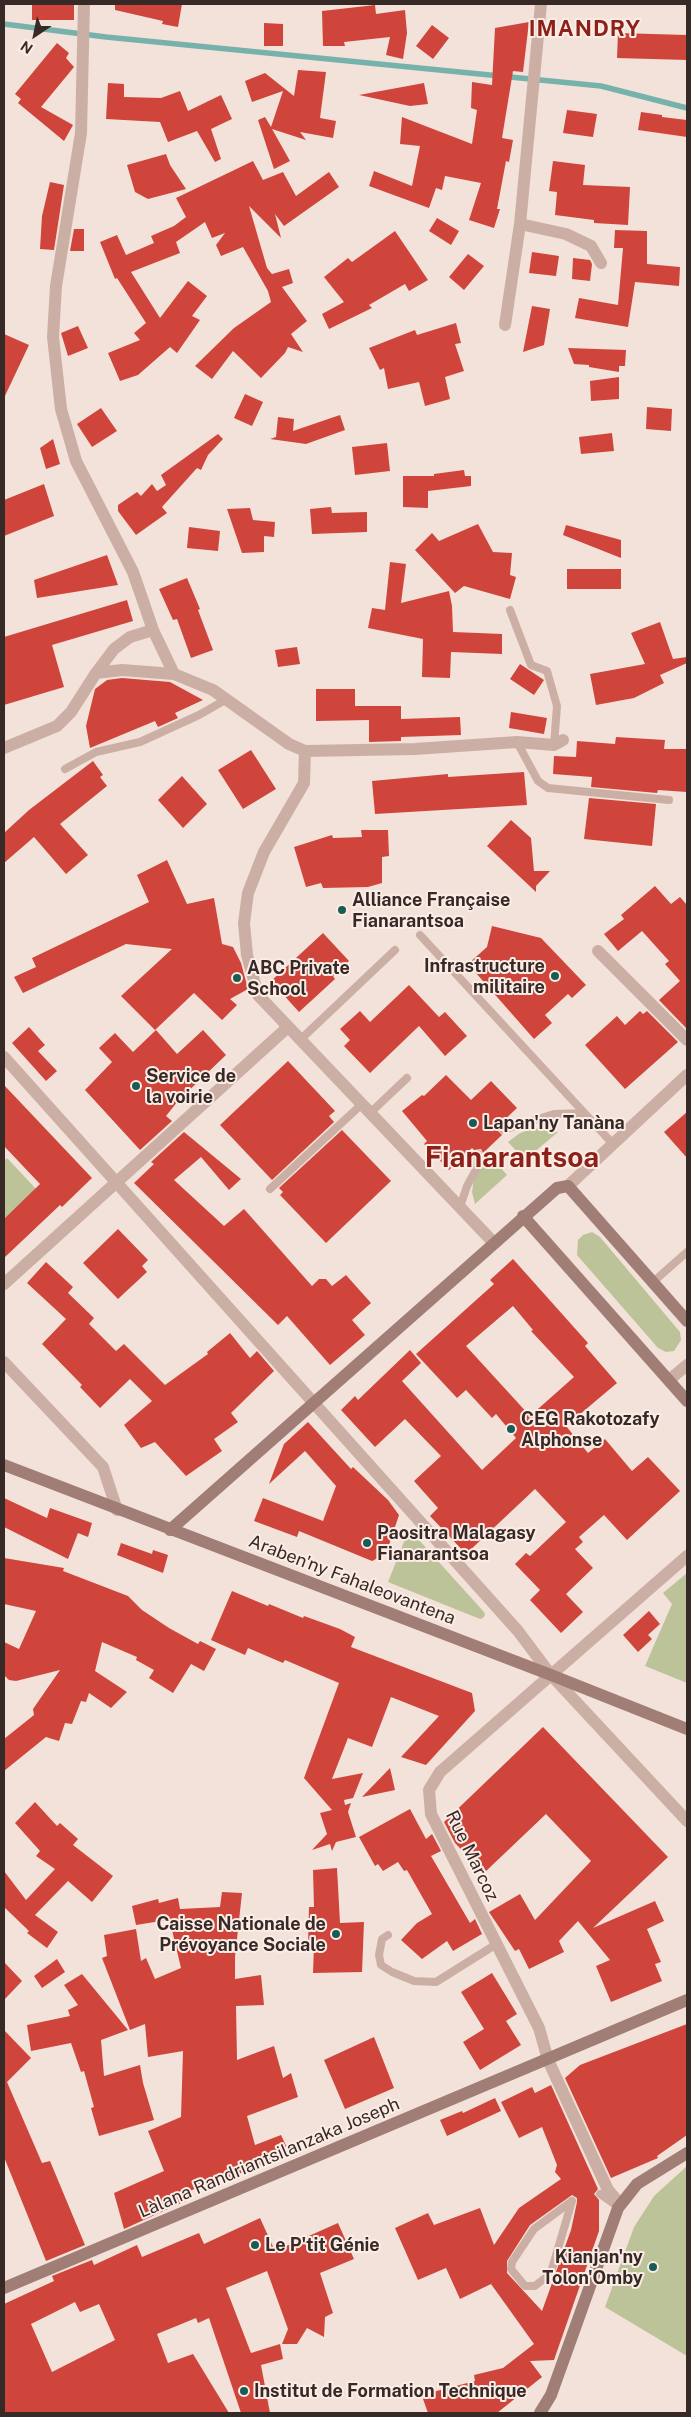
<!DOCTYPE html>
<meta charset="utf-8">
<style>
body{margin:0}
#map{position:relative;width:691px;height:2417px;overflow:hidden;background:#f3e2d9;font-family:"Public Sans",sans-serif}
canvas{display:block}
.frame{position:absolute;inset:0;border:5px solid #372926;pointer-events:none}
.north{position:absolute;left:10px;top:10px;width:50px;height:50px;-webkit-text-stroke:4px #fbede6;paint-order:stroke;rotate:214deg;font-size:14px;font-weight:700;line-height:20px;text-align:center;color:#372926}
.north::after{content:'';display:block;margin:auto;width:18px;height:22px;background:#372926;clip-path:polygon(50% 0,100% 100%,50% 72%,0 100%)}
</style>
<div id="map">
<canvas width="691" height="2417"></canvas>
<div class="frame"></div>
<div class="north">N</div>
</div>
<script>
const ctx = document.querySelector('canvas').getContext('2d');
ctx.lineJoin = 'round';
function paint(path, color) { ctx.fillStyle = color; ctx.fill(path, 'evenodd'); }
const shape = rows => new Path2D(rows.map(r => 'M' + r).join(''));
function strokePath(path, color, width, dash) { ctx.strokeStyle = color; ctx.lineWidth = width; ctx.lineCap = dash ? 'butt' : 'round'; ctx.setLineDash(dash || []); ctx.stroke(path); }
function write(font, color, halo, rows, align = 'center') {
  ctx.font = font + ' "Public Sans",sans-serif'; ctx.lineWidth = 4; ctx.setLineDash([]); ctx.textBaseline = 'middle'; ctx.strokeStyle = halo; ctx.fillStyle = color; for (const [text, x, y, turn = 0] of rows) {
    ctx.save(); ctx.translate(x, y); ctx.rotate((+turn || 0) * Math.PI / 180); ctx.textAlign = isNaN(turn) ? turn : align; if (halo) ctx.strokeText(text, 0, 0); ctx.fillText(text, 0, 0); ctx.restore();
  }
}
paint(shape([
 [534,1128,558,1132,525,1160,508,1142,520,1133],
 [491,1156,507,1175,475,1204,472,1192,474,1178,482,1165],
 [7,1158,37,1190,4,1223,4,1161],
 [592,1232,600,1237,680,1332,681,1340,674,1351,666,1352,658,1348,577,1255,578,1240,583,1235],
 [409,1529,484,1612,485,1615,483,1618,480,1619,388,1582],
 [687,1573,687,1683,645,1666,672,1604,663,1593],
 [687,2166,687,2356,605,2307,634,2227,654,2196]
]), '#bcc398');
strokePath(shape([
 [4,24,106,37,601,86,687,108]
]), '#76b2ab', 5.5);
paint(shape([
 [32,4,74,4,74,20,32,20],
 [115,4,182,4,178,27,162,24,163,21,115,10],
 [375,5,376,14,405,10,407,33,403,59,386,55,390,37,344,42,345,46,323,46,322,11],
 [529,22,523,72,513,71,502,138,513,140,509,162,506,161,497,209,500,209,494,228,469,220,481,183,445,176,442,190,436,188,429,208,369,186,374,171,412,186,420,146,400,144,402,117,472,144,477,110,471,108,472,82,492,85,495,28],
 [264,23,283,24,283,46,264,46],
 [432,25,449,38,433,59,416,46],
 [618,33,687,35,687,60,617,58],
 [57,43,69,53,66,58,74,67,41,107,73,125,64,141,18,103,21,99,15,94],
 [298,70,326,72,320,118,336,121,333,138,300,132,306,140,272,129,290,161,274,169,258,120,265,117,271,127,283,91,252,102,245,81,265,73,294,96],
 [108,83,124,84,124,97,161,98,180,91,188,111,221,95,232,119,211,129,221,159,215,162,197,131,168,142,160,122,106,119],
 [424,83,428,104,410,106,359,95],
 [567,110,597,114,593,137,563,133],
 [641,112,662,115,662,117,687,120,687,137,638,130],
 [166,154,170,165,186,189,148,199,135,192,127,165],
 [253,161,263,180,283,172,296,196,329,172,339,187,284,226,275,214,281,238,249,206,267,268,272,274,289,269,293,283,282,287,307,321,291,334,303,352,288,347,285,353,261,378,233,351,212,379,195,366,234,328,271,302,268,291,243,247,221,256,216,245,225,233,212,238,205,222,176,242,180,253,131,272,160,318,188,281,207,296,192,316,200,320,177,353,170,347,138,375,120,381,108,353,140,340,134,333,146,323,117,278,115,279,100,242,117,235,126,255,154,243,151,236,174,226,186,217,176,198],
 [553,161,585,165,583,185,630,187,628,225,594,223,594,220,555,215,557,192,549,191],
 [50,182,64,185,54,250,40,249,42,216],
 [437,218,459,231,451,245,429,231],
 [74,229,84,229,84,251,70,251],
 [615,230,647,231,647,264,680,267,679,286,635,282,628,327,575,318,579,298,618,305,623,248,614,248],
 [395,231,428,280,409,291,405,284,369,305,372,308,329,329,322,314,344,302,324,277,348,258,352,262],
 [532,252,559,256,556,276,529,273],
 [468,254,484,266,464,290,449,277],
 [573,258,590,260,592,264,590,281,572,279],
 [532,306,550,309,544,345,523,352],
 [456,323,461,343,455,344,464,371,445,377,450,399,425,406,419,382,388,389,384,368,380,370,369,348,415,330,417,335],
 [78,326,88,348,68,356,61,333],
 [4,334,29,345,4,398],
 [568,348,626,350,625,366,619,366,619,372,589,367,589,365,574,364],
 [619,377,619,399,591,401,590,381],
 [245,394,263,402,252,426,234,418],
 [647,407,672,409,671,431,646,429],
 [101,408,117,431,92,447,77,424],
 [340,415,345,430,306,444,270,439,276,437,278,417,294,419,293,431],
 [612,433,614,451,581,454,579,437],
 [218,434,223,439,208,455,201,470,197,468,162,507,167,513,136,535,118,511,118,505,137,492,141,496,152,484,157,491,166,485,161,475],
 [53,439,60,464,46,469,40,448],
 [387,443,390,471,355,475,352,447],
 [464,470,465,476,471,476,471,486,428,491,428,508,403,507,403,476,434,476,434,474],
 [44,484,54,516,4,536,4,500],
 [331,507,332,513,367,512,367,532,312,534,310,509],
 [250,508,253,520,275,522,274,537,264,536,264,552,242,553,227,509],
 [478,524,493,552,512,553,510,575,516,577,510,599,464,586,455,593,415,550,432,533,439,541],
 [566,525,621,540,621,558,563,535],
 [189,527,220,531,218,551,187,548],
 [107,555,118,585,37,598,34,580],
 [390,562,406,564,401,603,449,591,452,606,453,632,502,634,502,654,451,652,450,678,422,677,423,639,368,628,372,608,385,610],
 [567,569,621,569,621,589,567,589],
 [187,578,200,609,198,610,213,650,191,658,177,619,173,620,159,589],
 [127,600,133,621,52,645,64,687,4,705,4,637],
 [660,622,673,659,687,657,687,663,660,675,664,683,634,698,596,705,590,674,645,664,631,633],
 [297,647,300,664,278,667,275,650],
 [520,664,544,680,534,695,510,679],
 [122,678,170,682,203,700,175,713,178,718,158,727,155,721,90,748,86,726,95,689,107,680],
 [316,689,355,689,355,706,401,706,401,719,460,717,461,735,401,737,401,741,369,742,369,720,316,721],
 [511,712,547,718,544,734,509,728],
 [616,737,665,740,664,749,687,749,687,792,658,790,657,793,591,787,592,777,553,774,554,756,576,757,577,741,615,744],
 [251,750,276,789,243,809,218,770],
 [93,761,103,775,100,777,107,786,60,824,88,855,66,874,34,837,4,863,4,833,29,810],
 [524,772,527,805,375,814,372,781,448,774,448,777],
 [182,776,207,804,183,828,158,800],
 [589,798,656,804,652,846,584,839],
 [511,820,531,838,534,871,550,871,536,886,536,892,487,846],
 [361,830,388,830,389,856,382,857,382,883,368,887,323,888,321,883,306,887,294,847,332,835,333,838,362,837],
 [167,860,187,904,214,898,222,944,233,947,241,963,248,989,230,999,237,1005,222,1020,194,993,155,1030,121,996,172,949,126,944,23,993,14,977,36,967,32,958,149,902,137,875],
 [655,886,671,904,680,897,687,905,687,1029,659,1000,680,981,665,964,669,961,642,931,618,951,604,934,624,919,621,915],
 [492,926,541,938,586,985,572,998,568,994,545,1015,552,1023,534,1039,468,964,487,947],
 [323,933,349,961,333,976,335,979,299,1012,271,981],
 [409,985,439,1017,445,1012,467,1036,445,1056,419,1026,370,1073,344,1046,350,1040,340,1029,360,1011,370,1022],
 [640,1011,643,1014,647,1011,678,1042,625,1089,585,1045,617,1016,625,1025],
 [29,1027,45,1045,38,1051,57,1071,46,1081,12,1043],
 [156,1030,177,1054,203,1030,226,1055,178,1101,166,1116,172,1121,140,1150,85,1090,112,1062,99,1048,115,1033,133,1052],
 [288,1061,335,1111,329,1116,334,1122,272,1180,220,1125],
 [446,1075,471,1100,491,1081,517,1108,499,1125,498,1131,502,1135,483,1153,481,1149,474,1150,472,1148,449,1170,424,1144,427,1141,402,1111,422,1095,424,1096],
 [4,1085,92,1178,62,1207,60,1205,4,1258,4,1219,40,1184,4,1146],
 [687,1112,687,1158,664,1132],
 [342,1130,391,1181,326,1243,280,1195,283,1192,279,1188],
 [184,1132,241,1179,229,1190,201,1157,174,1180,224,1226,244,1209,312,1286,319,1279,326,1279,332,1286,346,1275,371,1303,352,1320,365,1335,330,1365,287,1316,278,1325,134,1183,154,1164,151,1162],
 [118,1229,148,1260,142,1266,147,1272,118,1299,83,1263],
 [513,1259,588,1343,585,1346,617,1383,566,1426,588,1453,605,1439,632,1471,648,1457,680,1491,627,1540,604,1515,579,1537,583,1542,575,1549,593,1568,566,1594,583,1612,561,1633,530,1600,540,1590,515,1564,526,1553,530,1556,566,1522,535,1489,466,1554,430,1516,438,1508,414,1481,441,1456,405,1419,375,1447,341,1410,355,1396,358,1400,410,1350,421,1363,402,1381,482,1470,516,1438,496,1414,492,1418,466,1390,457,1398,416,1354,494,1284,490,1280],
 [513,1306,533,1330,531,1331,574,1377,530,1416,466,1346],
 [46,1262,73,1287,68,1293,94,1318,89,1324,116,1351,124,1344,165,1385,208,1354,207,1352,230,1333,250,1358,257,1351,274,1371,231,1413,238,1422,214,1439,222,1451,186,1476,155,1442,141,1448,124,1425,152,1401,130,1379,100,1408,80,1387,82,1385,42,1344,66,1319,27,1283],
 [308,1422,351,1469,353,1467,388,1500,399,1515,386,1554,372,1561,299,1531,297,1537,254,1521,263,1498,323,1521,336,1486,305,1451,269,1484,284,1444],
 [4,1498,47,1518,50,1508,92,1523,88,1537,78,1533,68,1559,4,1527],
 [121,1543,152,1554,153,1550,168,1555,163,1573,117,1555],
 [4,1558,64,1568,63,1571,128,1596,142,1610,169,1628,198,1644,200,1641,216,1649,204,1671,191,1664,173,1693,149,1678,154,1670,136,1660,137,1657,102,1642,95,1671,127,1692,111,1708,89,1693,86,1702,81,1701,72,1724,65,1723,59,1741,46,1737,4,1771,4,1739,34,1715,33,1709,60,1670,16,1681,9,1680,4,1675,4,1642,19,1649,36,1611,4,1604],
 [232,1591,268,1606,269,1604,303,1618,304,1616,340,1629,355,1637,351,1647,472,1693,475,1711,426,1765,401,1757,439,1716,391,1697,372,1747,348,1738,332,1779,363,1773,353,1798,344,1800,345,1805,351,1803,348,1812,356,1837,336,1842,332,1851,330,1844,312,1850,327,1834,320,1813,332,1810,304,1778,339,1683,285,1660,283,1663,248,1648,245,1655,211,1640],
 [649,1611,660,1624,648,1635,652,1639,638,1652,623,1635],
 [543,1727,668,1857,593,1928,655,1901,664,1921,647,1929,661,1962,655,1964,662,1981,611,2002,596,1966,610,1960,578,1921,559,1941,564,1952,529,1969,519,1949,515,1951,489,1912,520,1894,535,1920,591,1861,546,1814,484,1873,455,1843,444,1822],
 [390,1768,395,1790,362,1797],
 [35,1802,57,1826,60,1823,78,1839,73,1845,113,1876,92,1902,68,1881,35,1915,58,1932,47,1948,27,1933,29,1931,4,1907,4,1871,26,1900,55,1869,36,1856,40,1851,15,1823],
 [410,1809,426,1839,432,1834,441,1851,431,1856,470,1923,475,1919,482,1934,453,1951,447,1941,422,1959,401,1940,417,1923,432,1914,407,1870,404,1871,398,1862,383,1871,378,1864,375,1866,359,1837],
 [337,1868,340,1923,364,1922,362,1972,313,1973,314,1946,308,1946,309,1907,314,1907,313,1870],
 [222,1892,242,1893,235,1957,235,1979,261,1975,264,2005,236,2006,237,2060,274,2046,283,2078,291,2073,298,2097,247,2116,255,2145,281,2135,289,2152,279,2161,272,2160,227,2179,226,2175,190,2191,192,2198,124,2229,114,2193,164,2171,148,2131,181,2117,183,2051,148,2057,145,2024,130,2030,102,1958,107,1956,104,1935,136,1929,141,1961,146,1958,155,1979,181,1968,172,1930,167,1920,136,1925,132,1906,158,1899,159,1903,178,1898,180,1909,220,1907],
 [57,1959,65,1972,42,1988,34,1976],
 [4,1962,22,1981,4,2000],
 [492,1973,517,2014,506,2021,521,2045,480,2070,463,2042,484,2029,461,1992],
 [82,1974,128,2030,101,2040,104,2076,140,2065,143,2083,154,2120,99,2136,91,2108,94,2107,84,2071,81,2072,71,2043,31,2051,27,2025,70,2016,68,2010,78,2005,64,1985],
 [687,2024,687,2135,657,2156,658,2158,611,2178,565,2078,580,2065],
 [4,2030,31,2058,7,2082,42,2163,50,2161,85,2245,46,2261,4,2157],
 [374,2037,394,2088,345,2109,324,2060],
 [551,2085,598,2189,594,2194,599,2200,599,2231,554,2360,530,2361,542,2377,497,2413,428,2413,423,2399,429,2393,475,2381,474,2375,503,2368,534,2344,491,2284,460,2299,446,2268,418,2280,395,2228,428,2213,434,2225,480,2208,494,2245,519,2208,561,2179,555,2172,557,2165,542,2127,519,2138,501,2102,532,2087,535,2093],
 [572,2195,577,2198,577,2202,571,2230,542,2311,507,2273,507,2261,530,2225],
 [495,2098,501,2111,447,2136,440,2120,462,2111,463,2113],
 [260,2218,275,2251,338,2223,354,2259,320,2273,333,2313,325,2317,324,2337,307,2328,297,2344,282,2344,288,2329,267,2271,226,2288,251,2353,280,2344,283,2359,261,2365,270,2413,241,2413,209,2318,198,2323,196,2318,157,2334,168,2363,193,2354,229,2413,4,2413,4,2304,54,2281,52,2276,92,2260,94,2265,137,2245,142,2257,199,2233,204,2244],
 [75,2302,80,2312,99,2304,115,2340,52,2372,31,2324]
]), '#cf453b');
strokePath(shape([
 [510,610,531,665,547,671,557,706,554,745],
 [517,742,538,781,548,788,669,800],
 [65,769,96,752,140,742,199,715,227,699],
 [420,935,613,1144],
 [300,1040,395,950],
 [370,1113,407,1078],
 [503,1130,554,1114,583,1113],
 [270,1189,362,1104],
 [460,1207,467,1186,477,1168,478,1154],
 [653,1282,687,1252],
 [388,1935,382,1939,379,1955,381,1965,392,1972,414,1981,436,1982,495,1945],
 [600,2194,617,2206],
 [572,2201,552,2269,545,2278,535,2286,525,2286,511,2269,512,2262,534,2229,572,2201]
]), '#ccafa4', 8);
strokePath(shape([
 [84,4,81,133,56,286,53,337,61,409,76,461,133,572,153,630,130,637,114,649,96,673],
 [520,224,566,234,591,246,601,263],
 [505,325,520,224,541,4],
 [153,630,174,674],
 [4,748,57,726,71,712,96,673,122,670,174,674,213,690,289,744,305,751,415,749,517,742,554,745,563,740],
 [305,751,304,783,264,852,248,893,244,923,247,955,258,995,494,1243],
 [598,951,687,1040],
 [4,1057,518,1631,551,1675,687,1821],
 [568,1186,687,1075],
 [4,1284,288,1027],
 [4,1362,103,1467,117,1510],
 [669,1380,687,1365],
 [620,2204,608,2190,548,2060,539,2028,431,1814,429,1790,440,1772,687,1556]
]), '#ccafa4', 12);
strokePath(shape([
 [523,1216,687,1401],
 [4,1465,551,1675,687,1729],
 [170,1530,557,1188,568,1186,687,1321],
 [4,2288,687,2000],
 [540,2413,551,2395,618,2208,637,2184,687,2153]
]), '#a07d75', 12);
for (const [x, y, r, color] of [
 [342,910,5,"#195c54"],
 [555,976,5,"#195c54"],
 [237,978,5,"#195c54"],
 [136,1086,5,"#195c54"],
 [473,1123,5,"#195c54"],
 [511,1429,5,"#195c54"],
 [367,1543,5,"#195c54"],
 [336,1934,5,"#195c54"],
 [255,2245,5,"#195c54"],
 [653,2267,5,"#195c54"],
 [244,2391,5,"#195c54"]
]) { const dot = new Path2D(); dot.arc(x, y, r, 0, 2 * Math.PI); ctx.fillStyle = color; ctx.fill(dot); strokePath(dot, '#fbede6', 2); }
write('bold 18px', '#372926', '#fbede6', [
 ["Alliance Française",352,900],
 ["Fianarantsoa",352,921],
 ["Infrastructure",545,966,"right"],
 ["militaire",545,987,"right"],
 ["ABC Private",247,968],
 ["School",247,989],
 ["Service de",146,1076],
 ["la voirie",146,1097],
 ["Lapan'ny Tanàna",483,1123],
 ["CEG Rakotozafy",521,1419],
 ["Alphonse",521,1440],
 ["Paositra Malagasy",377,1533],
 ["Fianarantsoa",377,1554],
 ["Caisse Nationale de",326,1924,"right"],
 ["Prévoyance Sociale",326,1945,"right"],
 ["Le P'tit Génie",265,2245],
 ["Kianjan'ny",643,2257,"right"],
 ["Tolon'Omby",643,2278,"right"],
 ["Institut de Formation Technique",254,2391]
], 'left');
write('18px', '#372926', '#fbede6', [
 ["Araben'ny Fahaleovantena",352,1580,21],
 ["Rue Marcoz",472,1856,64],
 ["Làlana Randriantsilanzaka Joseph",269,2158,-23]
]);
ctx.letterSpacing = '1px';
write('bold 22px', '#8c2119', '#fbede6', [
 ["IMANDRY",585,29]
]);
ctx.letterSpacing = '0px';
write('bold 28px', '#8c2119', '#fbede6', [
 ["Fianarantsoa",512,1158]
]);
</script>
